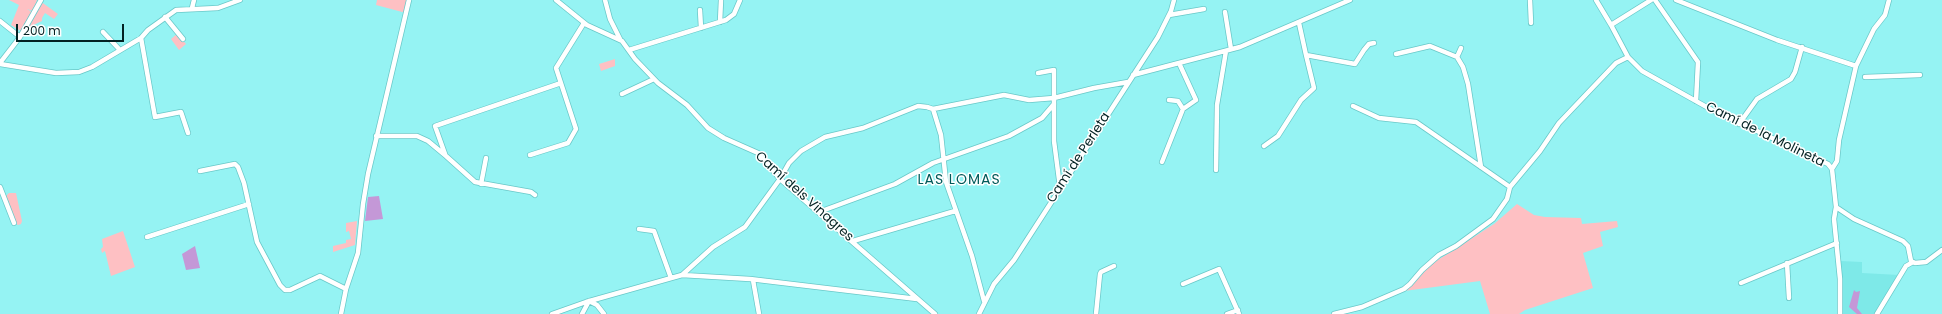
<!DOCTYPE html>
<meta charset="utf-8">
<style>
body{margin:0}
#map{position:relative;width:1942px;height:314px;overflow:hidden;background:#95f3f3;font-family:Poppins,sans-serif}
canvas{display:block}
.scale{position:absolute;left:16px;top:24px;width:108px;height:18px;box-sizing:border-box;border:2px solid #032223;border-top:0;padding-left:5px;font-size:12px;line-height:14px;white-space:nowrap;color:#032223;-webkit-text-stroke:3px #fff;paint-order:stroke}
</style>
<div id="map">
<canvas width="1942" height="314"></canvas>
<div class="scale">200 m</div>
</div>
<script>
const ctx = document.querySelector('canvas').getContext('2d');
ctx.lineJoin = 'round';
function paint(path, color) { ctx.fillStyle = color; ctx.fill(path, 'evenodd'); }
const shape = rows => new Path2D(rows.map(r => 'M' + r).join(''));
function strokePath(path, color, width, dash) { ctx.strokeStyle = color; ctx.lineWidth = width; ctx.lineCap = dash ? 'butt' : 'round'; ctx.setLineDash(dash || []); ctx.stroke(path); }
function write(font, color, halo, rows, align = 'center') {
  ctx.font = font + ' Poppins,sans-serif'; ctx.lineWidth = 3; ctx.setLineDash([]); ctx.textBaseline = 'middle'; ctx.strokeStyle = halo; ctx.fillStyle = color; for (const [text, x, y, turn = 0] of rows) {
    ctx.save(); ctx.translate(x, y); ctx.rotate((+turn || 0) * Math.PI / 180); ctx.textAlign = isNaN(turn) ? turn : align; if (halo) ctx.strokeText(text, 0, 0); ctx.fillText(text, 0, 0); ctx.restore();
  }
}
paint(shape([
 [1840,261,1862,262,1862,273,1899,275,1875,314,1842,314]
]), '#7ee9e8');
paint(shape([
 [9,0,37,0,33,11,27,9,32,12,21,31,11,25,19,5],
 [377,0,410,0,406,13,376,5],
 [40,1,58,14,54,19,45,13,42,18,42,21,29,27],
 [177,34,186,44,179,50,171,39],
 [615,59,615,66,601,71,599,64],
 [9,193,16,193,22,221,21,224,18,225,15,223,5,197],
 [1517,204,1534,215,1545,217,1581,218,1582,224,1617,221,1618,227,1600,232,1603,246,1583,253,1593,288,1525,310,1519,314,1490,314,1480,281,1404,291,1414,283,1430,265,1494,224],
 [357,221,355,245,333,252,333,246,346,243,346,240,351,239,349,231,346,232,346,223],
 [123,231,135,267,111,276,105,251,102,253,101,249,103,247,102,239]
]), '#fec0c3');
paint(shape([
 [379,196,383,219,365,221,368,197],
 [195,246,200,268,186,270,182,254],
 [1854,290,1856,292,1860,291,1857,308,1862,314,1857,314,1849,307]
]), '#c498d7');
const minor = shape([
 [556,0,587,25,622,41,635,59,658,83,687,105,708,128,724,138,758,153,780,179,935,314],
 [605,0,610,19,620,39],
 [1530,0,1531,23],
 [1596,0,1611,25,1628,57,1642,71,1712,110,1828,164,1832,169,1836,207,1854,219,1903,241,1908,246,1911,261,1915,263,1926,262,1942,250],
 [1655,0,1698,62,1696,101],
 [1676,0,1777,40,1856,66],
 [192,8,194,0],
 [700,10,701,28],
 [1225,12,1231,49],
 [1169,15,1204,9],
 [165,17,183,39],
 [0,21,20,37],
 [720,22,721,0],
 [1299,23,1306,55,1355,64,1364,50,1369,44,1374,43],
 [1611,25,1651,0],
 [103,32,120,50],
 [141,38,155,117,181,112,188,133],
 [629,50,726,20,734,14,740,0],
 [1396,54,1430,46,1457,57,1463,67,1468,84,1481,167],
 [1457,57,1461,48],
 [0,63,20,37,41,0],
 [0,64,56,73,79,72,92,67,141,38,148,30,176,10,218,8,240,0],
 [1038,73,1054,70,1054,141,1060,187],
 [1133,75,1240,47,1350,0],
 [1865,77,1920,75],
 [622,94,654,79],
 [1169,100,1178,101,1183,109,1196,100,1179,63],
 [1353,106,1379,118,1416,122,1510,187],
 [933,109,941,135,946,182,972,256,984,301],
 [1739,124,1757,99,1791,79,1795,72,1802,47],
 [376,136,417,136,428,141,446,156,475,182,531,192,535,195],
 [1264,146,1278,136,1301,100,1314,88,1306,55],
 [445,154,435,126,561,83],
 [530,155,568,143,576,129,556,68,584,23],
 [1162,162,1183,109],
 [1832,169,1837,161,1839,140,1856,66,1874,29,1885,15,1889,0],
 [1216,170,1217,105,1226,51],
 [200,171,235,164,238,167,244,183,257,242,280,285,285,290,290,290,320,276,346,289],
 [481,184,486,158],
 [0,187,14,223],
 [1836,207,1834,219,1840,279,1840,314],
 [819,212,895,184,933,163,1009,136,1042,118,1054,104],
 [639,229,654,231,671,278],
 [147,237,249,204],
 [853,241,955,211],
 [1787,263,1789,298],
 [682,275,750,279,917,299],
 [753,280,759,314],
 [1741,283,1837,243],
 [1183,284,1219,269,1239,314],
 [341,314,346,289,358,253,363,204,368,174,409,0],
 [552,314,586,302,682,275,713,247,745,227,780,179,789,163,801,151,825,137,863,128,918,106,927,107,933,109,1004,95,1029,100,1054,98,1094,88,1128,82],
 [582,314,589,301,597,305,604,314],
 [979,314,994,284,1014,260,1158,37,1171,11,1174,0],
 [1096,314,1100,274,1101,272,1114,266],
 [1227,314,1238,310],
 [1334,314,1362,307,1404,289,1410,284,1422,270,1439,255,1456,246,1493,219,1507,199,1510,187,1540,151,1559,123,1616,63,1628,57],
 [1877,314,1906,266,1913,262]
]);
strokePath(minor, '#69c8c8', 6);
strokePath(minor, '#fff', 4.5);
write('13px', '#032223', '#fff', [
 ["Camí de la Molineta",1765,135,26],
 ["Camí de Perleta",1079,158,-57],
 ["Camí dels Vinagres",804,197,42]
]);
ctx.letterSpacing = '1px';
write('14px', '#005a5a', '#fff', [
 ["LAS LOMAS",959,180]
]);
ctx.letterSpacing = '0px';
</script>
